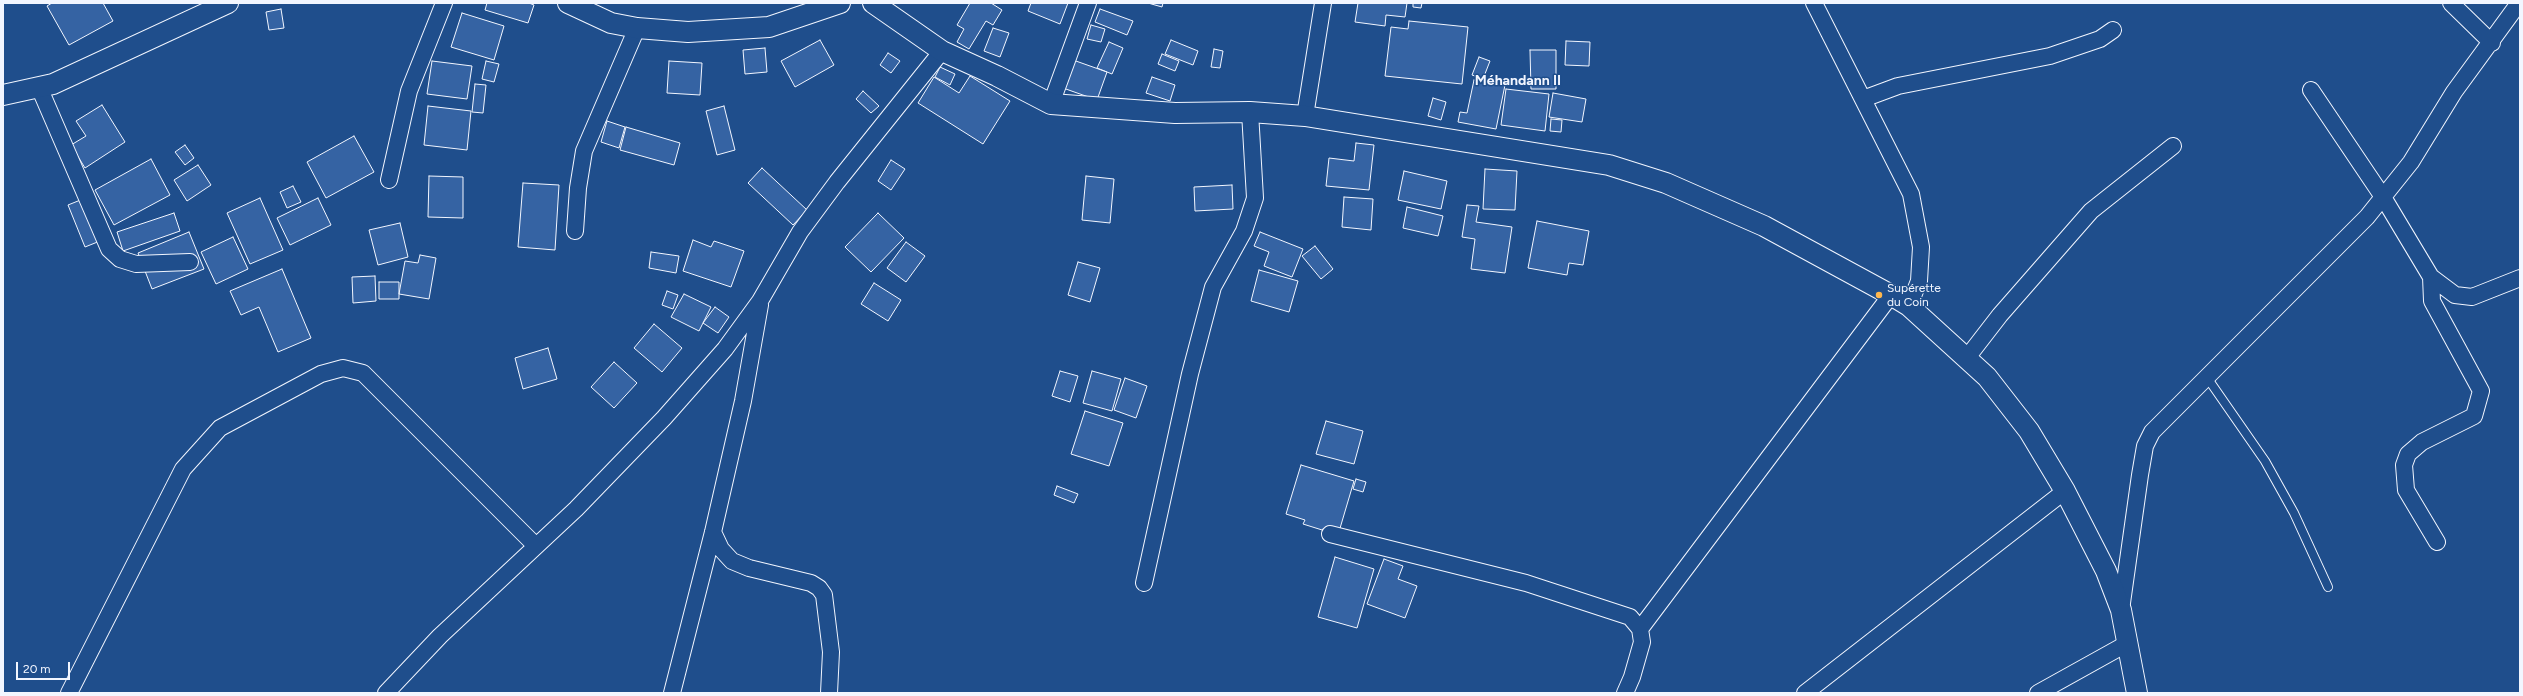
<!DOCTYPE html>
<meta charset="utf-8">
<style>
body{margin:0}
#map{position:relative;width:2523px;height:696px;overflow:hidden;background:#1f4e8c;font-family:Figtree,sans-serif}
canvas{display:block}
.frame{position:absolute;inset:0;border:4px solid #f2f6ff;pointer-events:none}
.scale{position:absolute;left:16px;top:662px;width:54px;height:18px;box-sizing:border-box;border:2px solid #f2f6ff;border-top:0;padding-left:5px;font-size:12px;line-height:14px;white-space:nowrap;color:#f2f6ff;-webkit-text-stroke:3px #1f4e8c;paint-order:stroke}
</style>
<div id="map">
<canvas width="2523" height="696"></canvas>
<div class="frame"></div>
<div class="scale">20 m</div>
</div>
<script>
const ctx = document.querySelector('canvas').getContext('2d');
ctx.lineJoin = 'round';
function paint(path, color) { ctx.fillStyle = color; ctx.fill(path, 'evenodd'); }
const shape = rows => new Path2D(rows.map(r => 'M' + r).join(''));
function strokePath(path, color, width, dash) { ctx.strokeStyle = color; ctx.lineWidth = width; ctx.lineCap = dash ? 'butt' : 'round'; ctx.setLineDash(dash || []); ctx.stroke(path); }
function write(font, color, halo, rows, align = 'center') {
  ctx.font = font + ' Figtree,sans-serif'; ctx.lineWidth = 3; ctx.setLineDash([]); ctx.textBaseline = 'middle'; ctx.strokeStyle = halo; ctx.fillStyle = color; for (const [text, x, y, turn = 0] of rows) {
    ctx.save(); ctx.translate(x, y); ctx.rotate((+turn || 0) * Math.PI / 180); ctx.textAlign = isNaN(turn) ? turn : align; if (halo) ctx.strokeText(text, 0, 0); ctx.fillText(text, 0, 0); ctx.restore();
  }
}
const building = shape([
 [52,3,103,3,113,21,69,45,47,6,52,3],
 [487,3,529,3,534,5,528,23,485,10,487,3],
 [970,3,991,3,1002,10,993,25,986,21,969,49,957,42,964,29,957,25,970,3],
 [1031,3,1068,3,1060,24,1028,11,1031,3],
 [1148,3,1163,3,1162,7,1148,3],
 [1358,3,1407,3,1405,17,1386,15,1385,26,1355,22,1358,3],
 [1413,3,1422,3,1421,8,1413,7,1413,3],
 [281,9,284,28,269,30,266,12,281,9],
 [1100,9,1133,21,1127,35,1095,22,1100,9],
 [462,13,504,26,494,60,451,47,462,13],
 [1409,21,1468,27,1462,84,1385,76,1391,27,1408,29,1409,21],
 [1091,25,1105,29,1101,42,1087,39,1091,25],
 [993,28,1009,33,1000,57,984,51,993,28],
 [820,40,834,65,795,87,781,61,820,40],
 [1171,40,1198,51,1193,65,1165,54,1171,40],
 [1566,41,1590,42,1589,66,1565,65,1566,41],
 [1109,42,1123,48,1112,74,1097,68,1109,42],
 [765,48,767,72,745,74,743,50,765,48],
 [1214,49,1223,51,1220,68,1211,67,1214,49],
 [1530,50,1556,50,1556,89,1531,89,1530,50],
 [888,53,900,61,891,73,880,65,888,53],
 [1162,54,1179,61,1175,71,1158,64,1162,54],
 [1479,57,1490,61,1483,79,1472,75,1479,57],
 [1073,60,1107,72,1097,100,1063,88,1073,60],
 [432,61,472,66,467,99,427,94,432,61],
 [486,61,499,64,494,82,482,79,486,61],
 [669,61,702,63,700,95,667,93,669,61],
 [940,67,955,74,950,85,935,77,940,67],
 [970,76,1010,101,983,144,918,103,934,77,959,93,970,76],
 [1152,77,1175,85,1170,101,1146,93,1152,77],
 [1474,80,1505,85,1496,129,1458,122,1460,112,1467,113,1474,80],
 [475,84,486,85,483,113,472,112,475,84],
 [1506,89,1549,94,1545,131,1501,125,1506,89],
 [863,91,879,106,871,113,856,99,863,91],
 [1553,93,1586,99,1582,122,1549,117,1553,93],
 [1433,98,1446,102,1441,120,1428,116,1433,98],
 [102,105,125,142,85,168,71,145,86,136,76,121,102,105],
 [428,106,471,111,467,150,424,145,428,106],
 [724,106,735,150,717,155,706,111,724,106],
 [1551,119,1562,120,1561,132,1550,131,1551,119],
 [607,121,625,127,619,148,601,142,607,121],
 [626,127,680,143,674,165,620,150,626,127],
 [354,136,374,172,326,198,307,162,354,136],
 [1356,143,1374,145,1369,190,1326,186,1329,158,1354,161,1356,143],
 [185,145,194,158,185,165,175,152,185,145],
 [151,159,170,195,114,225,95,190,151,159],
 [891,160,905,169,891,190,878,181,891,160],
 [198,165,211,185,187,201,174,180,198,165],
 [762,168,807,210,793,225,748,183,762,168],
 [1485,169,1517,171,1515,210,1483,209,1485,169],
 [1404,171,1447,181,1441,209,1398,200,1404,171],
 [429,176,463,177,463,218,428,217,429,176],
 [1086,176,1114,179,1110,223,1082,220,1086,176],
 [523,183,559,185,555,250,518,247,523,183],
 [1232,185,1233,209,1195,211,1194,187,1232,185],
 [293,186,301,202,287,208,280,192,293,186],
 [1344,197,1373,199,1371,230,1342,227,1344,197],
 [260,198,283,250,250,264,227,213,260,198],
 [318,198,331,225,290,245,277,218,318,198],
 [83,199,100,241,85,247,68,205,83,199],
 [1467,205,1479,206,1476,222,1512,227,1505,273,1471,269,1475,239,1462,237,1467,205],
 [1407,207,1443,216,1438,236,1403,228,1407,207],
 [174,213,180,231,123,251,117,232,174,213],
 [878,213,904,238,871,272,845,247,878,213],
 [1537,221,1589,231,1583,265,1569,263,1567,275,1528,268,1537,221],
 [400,223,408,257,378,265,369,230,400,223],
 [189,232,204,269,152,289,138,253,189,232],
 [1260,232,1303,249,1292,277,1264,266,1269,252,1254,246,1260,232],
 [233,237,248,269,216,284,201,252,233,237],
 [693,240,711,247,714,241,744,251,731,287,683,271,693,240],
 [906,242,925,256,906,282,887,268,906,242],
 [1315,246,1333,269,1321,279,1302,256,1315,246],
 [651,252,679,256,676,273,649,268,651,252],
 [420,255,436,258,429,299,399,294,405,261,418,263,420,255],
 [1078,262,1100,268,1090,302,1068,295,1078,262],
 [282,269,311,338,278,352,259,307,241,315,230,291,282,269],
 [1259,270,1298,281,1289,312,1251,301,1259,270],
 [375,276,376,301,353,303,352,277,375,276],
 [379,282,399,282,399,299,379,299,379,282],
 [874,283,901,300,888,321,861,304,874,283],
 [667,291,678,295,673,309,662,305,667,291],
 [684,294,711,307,699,331,671,317,684,294],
 [715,307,729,317,718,333,703,323,715,307],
 [654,324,682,348,662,372,634,348,654,324],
 [548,348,557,379,523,389,515,358,548,348],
 [614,362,637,383,614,408,591,387,614,362],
 [1060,371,1078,376,1070,402,1052,396,1060,371],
 [1092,371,1121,379,1112,411,1083,403,1092,371],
 [1125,378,1147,386,1136,418,1114,410,1125,378],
 [1085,411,1123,423,1109,466,1071,454,1085,411],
 [1326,421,1363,431,1354,464,1316,454,1326,421],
 [1301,465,1354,481,1338,535,1303,524,1305,520,1286,514,1301,465],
 [1356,479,1366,482,1363,492,1353,489,1356,479],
 [1057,486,1078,494,1074,503,1054,495,1057,486],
 [1335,557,1374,569,1357,628,1318,617,1335,557],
 [1384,559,1403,566,1398,579,1417,586,1405,618,1367,604,1384,559]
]);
paint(building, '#3563a3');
strokePath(building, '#f2f6ff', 1);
const service = shape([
 [2206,376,2265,461,2294,513,2328,587]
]);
const minor = shape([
 [1814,3,1911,194,1921,247,1919,281,1909,306],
 [2451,3,2492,43],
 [39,87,109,249,120,259,136,264,190,262],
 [2311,90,2383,197,2431,277,2455,295,2472,297,2520,278],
 [1863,99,1898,86,2050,56,2100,39,2113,30],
 [1051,104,1088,3],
 [1305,116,1323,3],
 [389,180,409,91,444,3],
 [575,231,578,188,584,151,637,28],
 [2431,277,2432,301,2481,391,2474,416,2422,442,2408,454,2404,465,2406,490,2437,542],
 [1966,359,2000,315,2091,211,2173,146],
 [713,532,721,549,732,561,749,568,811,583,819,588,824,595,831,652,829,693],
 [1330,534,1526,583,1630,617,1640,629,1642,642,1632,677,1625,693],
 [1144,583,1190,374,1213,287,1244,231,1255,198,1250,112],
 [2121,610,2140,475,2145,446,2152,432,2367,217,2411,162,2454,92,2519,3],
 [1640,629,1891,295],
 [69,693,183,469,220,428,321,374,343,368,363,373,536,546],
 [386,693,440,636,576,509,664,418,725,349,760,301,800,232,837,182,942,51],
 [672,693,713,532,743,401,760,305],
 [1805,693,2065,491],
 [2038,693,2128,643]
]);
const tertiary = shape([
 [568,3,611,23,637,28,688,32,769,27,840,3],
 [873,3,942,51,997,76,1051,104,1175,113,1250,112,1305,116,1609,165,1666,183,1764,226,1891,295,1909,306,1987,377,2029,431,2065,491,2106,571,2121,610,2137,693],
 [3,95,53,84,228,3]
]);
strokePath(service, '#f2f6ff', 10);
strokePath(minor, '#f2f6ff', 18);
strokePath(tertiary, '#f2f6ff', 22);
strokePath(service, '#1f4e8c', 8);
strokePath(minor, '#1f4e8c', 16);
strokePath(tertiary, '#1f4e8c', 20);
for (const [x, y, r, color] of [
 [1879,295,4,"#ffb74d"]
]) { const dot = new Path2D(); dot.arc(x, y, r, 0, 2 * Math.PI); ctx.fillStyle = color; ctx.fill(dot); strokePath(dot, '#1f4e8c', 1.5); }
write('12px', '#f2f6ff', '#1f4e8c', [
 ["Supérette",1887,288],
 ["du Coin",1887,302]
], 'left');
write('bold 14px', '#f2f6ff', '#1f4e8c', [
 ["Méhandann II",1518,81]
]);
</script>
